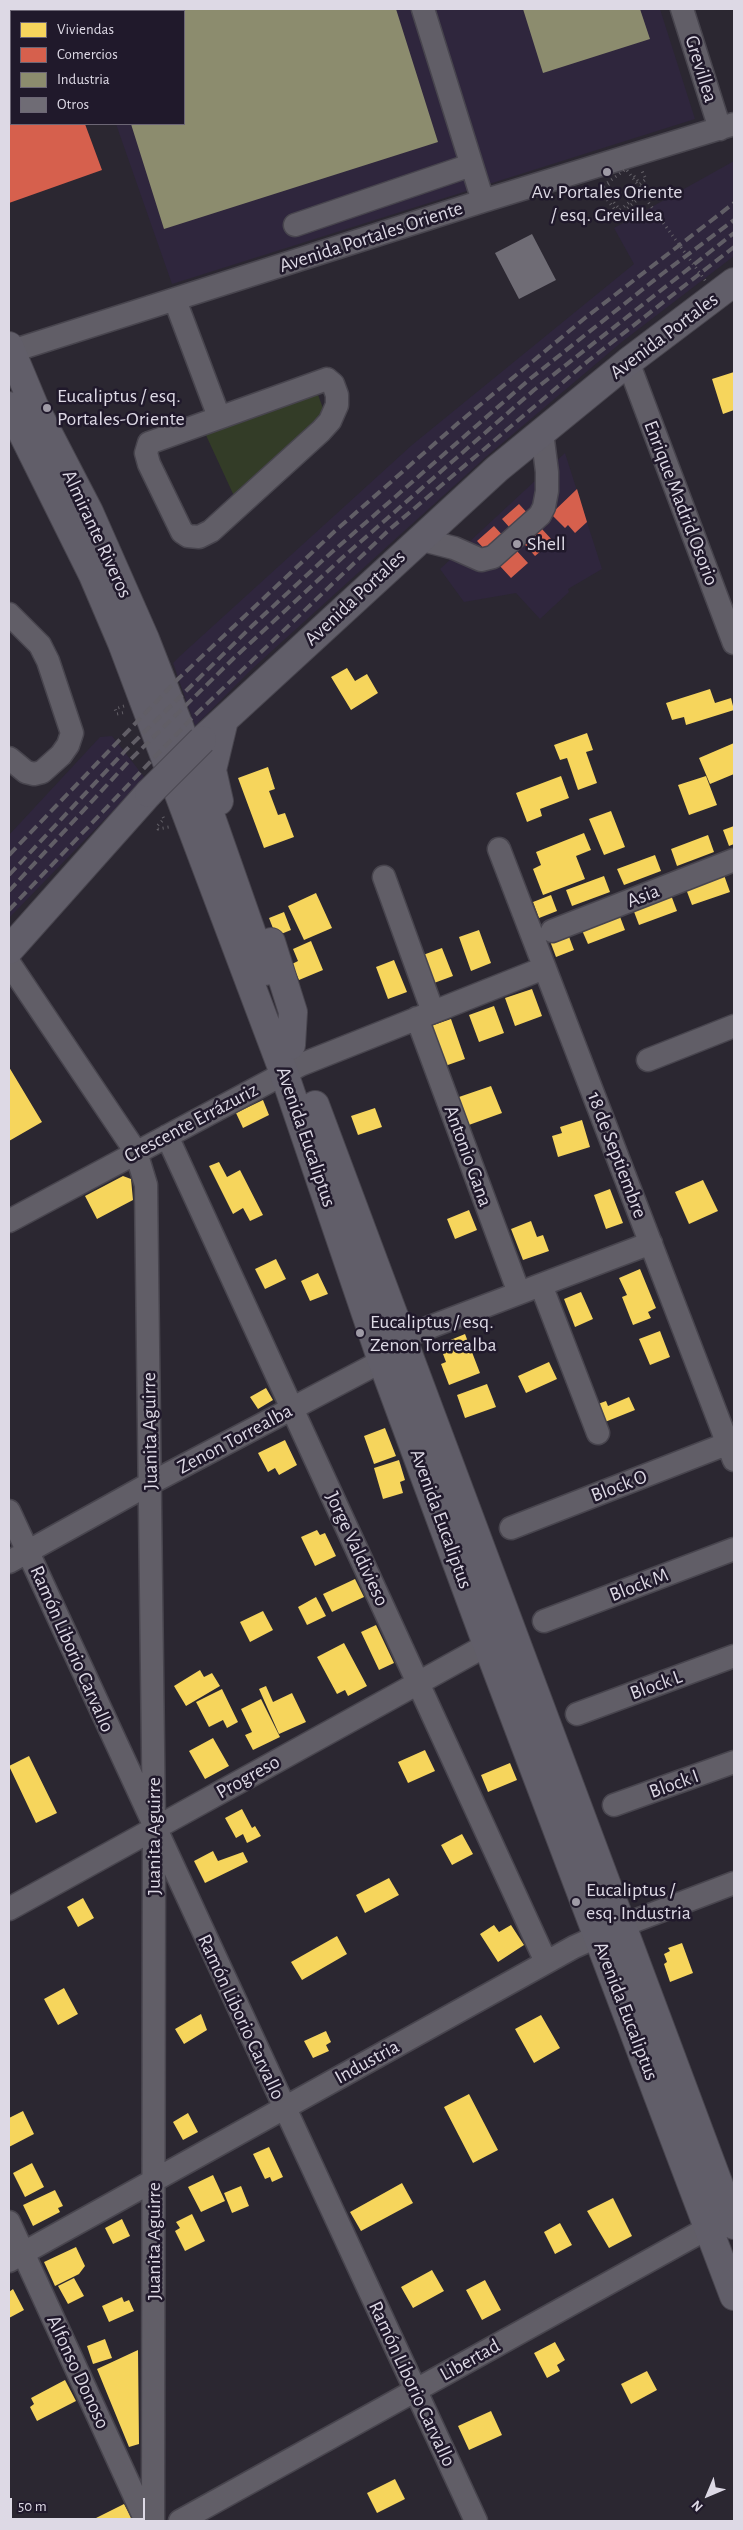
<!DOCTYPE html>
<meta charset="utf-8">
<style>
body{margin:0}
#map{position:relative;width:743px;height:2530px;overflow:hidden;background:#2b2731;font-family:"Alegreya Sans",sans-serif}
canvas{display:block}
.frame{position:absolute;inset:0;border:10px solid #ddd9e5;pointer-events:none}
.legend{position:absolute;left:10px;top:10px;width:175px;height:115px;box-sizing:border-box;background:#20192b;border:1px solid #6c6675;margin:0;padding:6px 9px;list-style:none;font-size:15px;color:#ddd9e5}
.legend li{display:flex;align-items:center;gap:10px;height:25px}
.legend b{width:25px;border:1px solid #6c6675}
.north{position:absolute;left:683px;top:2470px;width:50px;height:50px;-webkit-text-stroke:4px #20192b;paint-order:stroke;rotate:225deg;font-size:14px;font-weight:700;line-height:20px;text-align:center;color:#ddd9e5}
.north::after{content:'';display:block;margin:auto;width:18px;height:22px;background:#ddd9e5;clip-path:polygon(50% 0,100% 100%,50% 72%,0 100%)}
.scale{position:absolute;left:10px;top:2498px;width:135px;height:22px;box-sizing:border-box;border:2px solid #ddd9e5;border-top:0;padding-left:6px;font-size:15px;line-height:18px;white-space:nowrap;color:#ddd9e5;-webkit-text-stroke:4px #20192b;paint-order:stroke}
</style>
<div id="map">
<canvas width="743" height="2530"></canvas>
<div class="frame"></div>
<ul class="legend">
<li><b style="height:14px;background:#f6d55c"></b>Viviendas</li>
<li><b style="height:14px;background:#d6604d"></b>Comercios</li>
<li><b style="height:14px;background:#8c8c6e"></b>Industria</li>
<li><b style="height:14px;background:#6f6c75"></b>Otros</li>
</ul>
<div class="north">N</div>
<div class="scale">50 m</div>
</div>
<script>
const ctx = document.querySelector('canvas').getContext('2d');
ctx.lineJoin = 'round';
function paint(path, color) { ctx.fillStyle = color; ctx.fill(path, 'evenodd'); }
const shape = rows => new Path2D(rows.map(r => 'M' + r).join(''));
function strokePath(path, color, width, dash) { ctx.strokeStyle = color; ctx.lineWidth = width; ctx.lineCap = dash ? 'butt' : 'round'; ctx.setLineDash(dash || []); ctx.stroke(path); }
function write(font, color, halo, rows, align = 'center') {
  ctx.font = font + ' "Alegreya Sans",sans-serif'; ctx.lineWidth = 5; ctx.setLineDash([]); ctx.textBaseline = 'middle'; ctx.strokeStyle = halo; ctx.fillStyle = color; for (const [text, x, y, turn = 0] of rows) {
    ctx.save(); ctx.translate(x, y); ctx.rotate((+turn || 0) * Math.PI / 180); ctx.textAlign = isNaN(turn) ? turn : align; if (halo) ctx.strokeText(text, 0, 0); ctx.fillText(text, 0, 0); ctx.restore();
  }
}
paint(shape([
 [76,9,660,9,695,119,172,284,116,124,184,124,184,11,77,11],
 [734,161,734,256,623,341,487,456,252,669,195,726,173,663,180,656,412,445,634,264,614,228],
 [565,453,602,569,568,589,569,592,540,619,516,593,464,602,440,569],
 [112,736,145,778,9,918,9,835,100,737]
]), '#2f263d');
paint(shape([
 [317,392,324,411,235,498,205,433]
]), '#333c27');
paint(shape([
 [734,372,734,410,723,414,712,379],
 [347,668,355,681,367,674,378,693,351,710,331,677],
 [710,689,715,703,731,698,734,710,686,725,684,717,672,720,666,703],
 [587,733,593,750,586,752,597,783,578,790,567,758,560,760,554,745],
 [734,743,734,774,710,784,699,758],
 [268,767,275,789,269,791,278,815,285,813,294,837,264,848,238,778],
 [561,776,569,798,540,809,542,816,527,822,516,793],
 [706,776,717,805,689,815,678,785],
 [611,811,625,847,604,855,589,819],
 [734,826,734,844,729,846,723,830],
 [584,833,591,850,576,856,585,879,543,895,533,869,541,865,536,852],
 [708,835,714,852,677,866,671,849],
 [655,855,661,871,624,885,617,869],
 [724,875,730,892,692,905,686,889],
 [604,876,610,892,572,906,566,890],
 [316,893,332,928,304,940,288,906],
 [551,895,557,911,539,918,533,902],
 [671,895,677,911,639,925,633,909],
 [284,912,291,930,276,936,269,918],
 [619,914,625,930,588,944,581,928],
 [479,930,491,963,471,971,459,937],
 [568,934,574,950,556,957,550,941],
 [311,941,323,970,299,980,292,964,298,961,293,949],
 [442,948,453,976,434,983,423,955],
 [394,960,407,992,388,999,376,967],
 [532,989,542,1016,515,1026,505,998],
 [494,1006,504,1033,479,1042,469,1015],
 [451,1019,465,1059,442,1067,428,1027],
 [9,1067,42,1122,9,1141],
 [491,1086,502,1113,466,1126,456,1098],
 [263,1100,269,1115,243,1128,236,1113],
 [375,1108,382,1127,358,1135,351,1116],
 [582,1120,590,1147,558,1157,552,1136,562,1133,560,1127],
 [219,1162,227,1177,240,1170,263,1215,250,1221,243,1208,233,1214,209,1166],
 [123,1176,131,1179,133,1200,97,1219,85,1196],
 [703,1180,718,1211,689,1224,675,1192],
 [610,1189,623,1223,606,1229,594,1195],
 [469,1210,477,1230,455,1239,447,1219],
 [531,1221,537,1237,543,1235,549,1251,523,1260,511,1229],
 [276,1259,286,1279,265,1289,255,1269],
 [640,1269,656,1308,648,1312,651,1318,633,1325,622,1297,627,1295,619,1278],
 [318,1273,328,1294,310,1301,301,1281],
 [581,1292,593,1319,575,1327,564,1299],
 [660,1331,670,1357,650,1365,639,1339],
 [465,1334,480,1373,449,1385,441,1364,446,1362,443,1354,451,1350,448,1341],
 [549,1362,557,1379,526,1393,518,1376],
 [487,1384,496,1407,465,1418,457,1395],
 [266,1388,273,1400,258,1409,250,1397],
 [629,1397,635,1410,605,1422,598,1404,606,1401,608,1406],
 [385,1428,396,1456,374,1464,364,1436],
 [285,1440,297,1465,279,1475,275,1468,268,1472,258,1453],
 [399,1460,405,1480,400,1482,403,1493,383,1499,374,1468],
 [317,1530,320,1535,325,1533,336,1556,315,1566,301,1537],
 [355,1579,364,1597,332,1612,323,1594],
 [316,1597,326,1616,307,1625,298,1607],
 [263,1611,273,1630,250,1642,240,1622],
 [376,1625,394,1663,379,1670,361,1632],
 [344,1643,367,1686,348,1696,345,1690,337,1694,317,1657],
 [200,1670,204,1677,212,1673,220,1686,186,1706,174,1686],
 [266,1686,273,1702,292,1693,306,1722,279,1734,259,1689],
 [222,1689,238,1722,227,1728,223,1720,209,1727,196,1702],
 [261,1699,280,1737,253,1750,245,1735,252,1732,241,1709],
 [213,1738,229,1766,205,1779,189,1751],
 [425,1750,435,1771,408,1783,398,1762],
 [29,1756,57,1813,36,1823,9,1766],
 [510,1763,517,1780,488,1792,481,1775],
 [242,1809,252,1828,255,1826,261,1836,247,1843,243,1834,236,1838,225,1818],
 [462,1834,473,1854,452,1865,441,1845],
 [213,1851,218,1861,243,1852,248,1862,205,1883,194,1861],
 [389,1878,399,1895,365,1913,356,1895],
 [83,1898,94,1918,78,1927,67,1907],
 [494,1925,499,1932,511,1925,524,1945,498,1962,480,1934],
 [337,1936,347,1954,302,1980,291,1962],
 [682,1943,693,1973,670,1982,664,1964,667,1962,664,1954,670,1951,668,1948],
 [64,1988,78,2014,58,2025,44,1999],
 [201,2014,207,2030,184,2044,175,2029],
 [541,2015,560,2048,534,2063,515,2029],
 [326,2031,331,2042,326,2045,329,2051,313,2058,304,2041],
 [469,2094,498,2150,473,2163,444,2107],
 [23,2111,34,2134,9,2147,9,2118],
 [188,2113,198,2132,183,2140,173,2122],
 [269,2147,283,2177,272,2182,270,2177,265,2179,253,2154],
 [32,2163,44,2187,25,2197,13,2173],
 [213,2175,225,2201,201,2212,188,2187],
 [402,2183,413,2203,361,2231,350,2212],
 [241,2186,249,2206,232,2213,224,2193],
 [55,2190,63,2206,58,2208,60,2212,33,2226,23,2205],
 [613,2198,632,2236,609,2248,587,2211],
 [192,2214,205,2241,185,2251,175,2231,180,2228,176,2222],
 [122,2219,130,2236,113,2244,105,2228],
 [560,2223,572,2245,555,2254,544,2232],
 [76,2247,85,2266,79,2274,55,2286,44,2262],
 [432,2270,444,2291,413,2308,401,2287],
 [74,2278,84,2296,68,2304,58,2286],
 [485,2280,501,2310,482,2320,466,2290],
 [13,2289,24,2310,9,2318,9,2292],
 [122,2297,124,2302,129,2300,134,2311,109,2322,102,2306],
 [105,2339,112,2358,93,2364,87,2346],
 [555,2342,565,2360,557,2365,560,2371,547,2378,534,2353],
 [138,2350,139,2444,129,2447,97,2369],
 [647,2371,657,2390,631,2404,621,2384],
 [65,2380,76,2401,37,2421,30,2407,34,2404,31,2398],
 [491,2411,502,2435,469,2450,458,2426],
 [395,2479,405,2499,377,2513,367,2493],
 [124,2504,133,2521,96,2521,94,2519]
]), '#f6d55c');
paint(shape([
 [32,9,63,9,64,11,26,11],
 [9,17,11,17,11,124,85,124,102,170,9,203],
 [577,489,587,522,575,533,568,525,565,528,551,514],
 [519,504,553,541,535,556,502,519],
 [494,526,528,563,511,578,477,541]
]), '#d6604d');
paint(shape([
 [128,9,396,9,438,142,164,229,131,124,184,124,184,11,129,11],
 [523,9,640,9,650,39,543,73]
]), '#8c8c6e');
paint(shape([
 [532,234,556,280,519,299,495,253]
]), '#6f6c75');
const minor = shape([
 [423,9,483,201],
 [682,9,720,129],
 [295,225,471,165],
 [175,300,219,417],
 [9,352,483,201,734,124],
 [628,362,734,643],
 [327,379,333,384,337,395,337,405,330,421,321,431,211,531,199,537,188,536,182,532,149,464,146,453,149,443,327,379],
 [419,539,454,548,481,560,493,557,540,515,544,507,547,491,547,472,542,432],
 [9,614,40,645,48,661,72,733,68,745,61,755,42,772,34,774,26,772,9,758],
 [499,849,734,1460],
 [384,877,433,1012],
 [552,931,734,860],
 [9,963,136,1152,146,1185,154,1829,153,2521],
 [417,1018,519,1293],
 [648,1060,734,1026],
 [167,1136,546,1962],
 [9,1221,300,1065,544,968],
 [541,1285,598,1433],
 [401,1338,651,1243],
 [9,1511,476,2521],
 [511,1528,734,1441],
 [9,1562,151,1483,382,1361],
 [544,1621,734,1549],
 [577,1714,734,1656],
 [614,1805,734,1762],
 [9,1909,487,1645],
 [9,2222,146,2521],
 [9,2261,574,1947,621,1926,734,1883],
 [180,2521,708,2228]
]);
const major = shape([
 [9,346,34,406,89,512,145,639,179,726,265,971],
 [9,406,93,575,122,643,284,1073,382,1361,485,1639,734,2296],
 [202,740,497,469,628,362,734,282],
 [219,801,212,770,224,720],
 [271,942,293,1012,291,1045],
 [9,950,149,793],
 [315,1105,734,2225]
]);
strokePath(minor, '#48454e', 25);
strokePath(major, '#48454e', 30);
strokePath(shape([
 [634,176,640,184,646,179,642,171],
 [609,184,603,189,620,210,643,191],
 [124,706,115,709,117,714,126,712],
 [163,817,164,819,157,826,158,829,169,827]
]), '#646168', 3, [1, 4]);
strokePath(minor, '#615e67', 22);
strokePath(major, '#615e69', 28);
strokePath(shape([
 [9,855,178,679,335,531,457,424,585,318,734,203],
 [9,875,126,750,252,626,323,560,531,378,662,274,734,220],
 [9,891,131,759,234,658,342,558,534,390,734,233],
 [9,910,192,718,390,529,588,361,734,247]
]), '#615e66', 4, [10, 5]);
const majorBridge = shape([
 [149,793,202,740]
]);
strokePath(majorBridge, '#48454e', 30, []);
strokePath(shape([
 [643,191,626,169,599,189,619,215,643,195,707,283]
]), '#646168', 3, [1, 4]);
strokePath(majorBridge, '#615e69', 28);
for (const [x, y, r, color] of [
 [607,172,5,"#9f9ba6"],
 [47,408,5,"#9f9ba6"],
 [517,544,5,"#9f9ba6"],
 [360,1333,5,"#9f9ba6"],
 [576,1902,5,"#9f9ba6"]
]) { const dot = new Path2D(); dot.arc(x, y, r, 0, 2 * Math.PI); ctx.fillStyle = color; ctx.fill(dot); strokePath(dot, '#20192b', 2); }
write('20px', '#ddd9e5', '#20192b', [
 ["Grevillea",701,69,73],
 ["Avenida Portales Oriente",371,237,-18],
 ["Avenida Portales",664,336,-37],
 ["Enrique Madrid Osorio",681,503,69],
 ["Almirante Riveros",97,534,65],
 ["Avenida Portales",355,598,-43],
 ["Asia",643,896,-21],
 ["Crescente Errázuriz",191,1123,-28],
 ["Avenida Eucaliptus",306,1137,71],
 ["18 de Septiembre",617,1155,69],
 ["Antonio Gana",468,1156,70],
 ["Juanita Aguirre",150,1431,-91],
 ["Zenon Torrealba",235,1439,-28],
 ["Block O",619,1486,-21],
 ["Avenida Eucaliptus",441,1519,70],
 ["Jorge Valdivieso",357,1549,65],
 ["Block M",639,1585,-21],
 ["Ramón Liborio Carvallo",72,1649,66],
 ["Block L",656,1685,-20],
 ["Progreso",248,1777,-29],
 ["Block I",674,1784,-20],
 ["Juanita Aguirre",154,1836,-90],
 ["Avenida Eucaliptus",626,2011,69],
 ["Ramón Liborio Carvallo",241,2017,65],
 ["Industria",367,2062,-29],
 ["Juanita Aguirre",154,2241,-90],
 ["Libertad",470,2360,-29],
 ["Alfonso Donoso",78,2372,65],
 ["Ramón Liborio Carvallo",412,2384,65]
]);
write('20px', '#ddd9e5', '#20192b', [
 ["Av. Portales Oriente",607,192,"center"],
 ["/ esq. Grevillea",607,215,"center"],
 ["Eucaliptus / esq.",57,396],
 ["Portales-Oriente",57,419],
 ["Shell",527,544],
 ["Eucaliptus / esq.",370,1322],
 ["Zenon Torrealba",370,1345],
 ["Eucaliptus /",586,1890],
 ["esq. Industria",586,1913]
], 'left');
</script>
